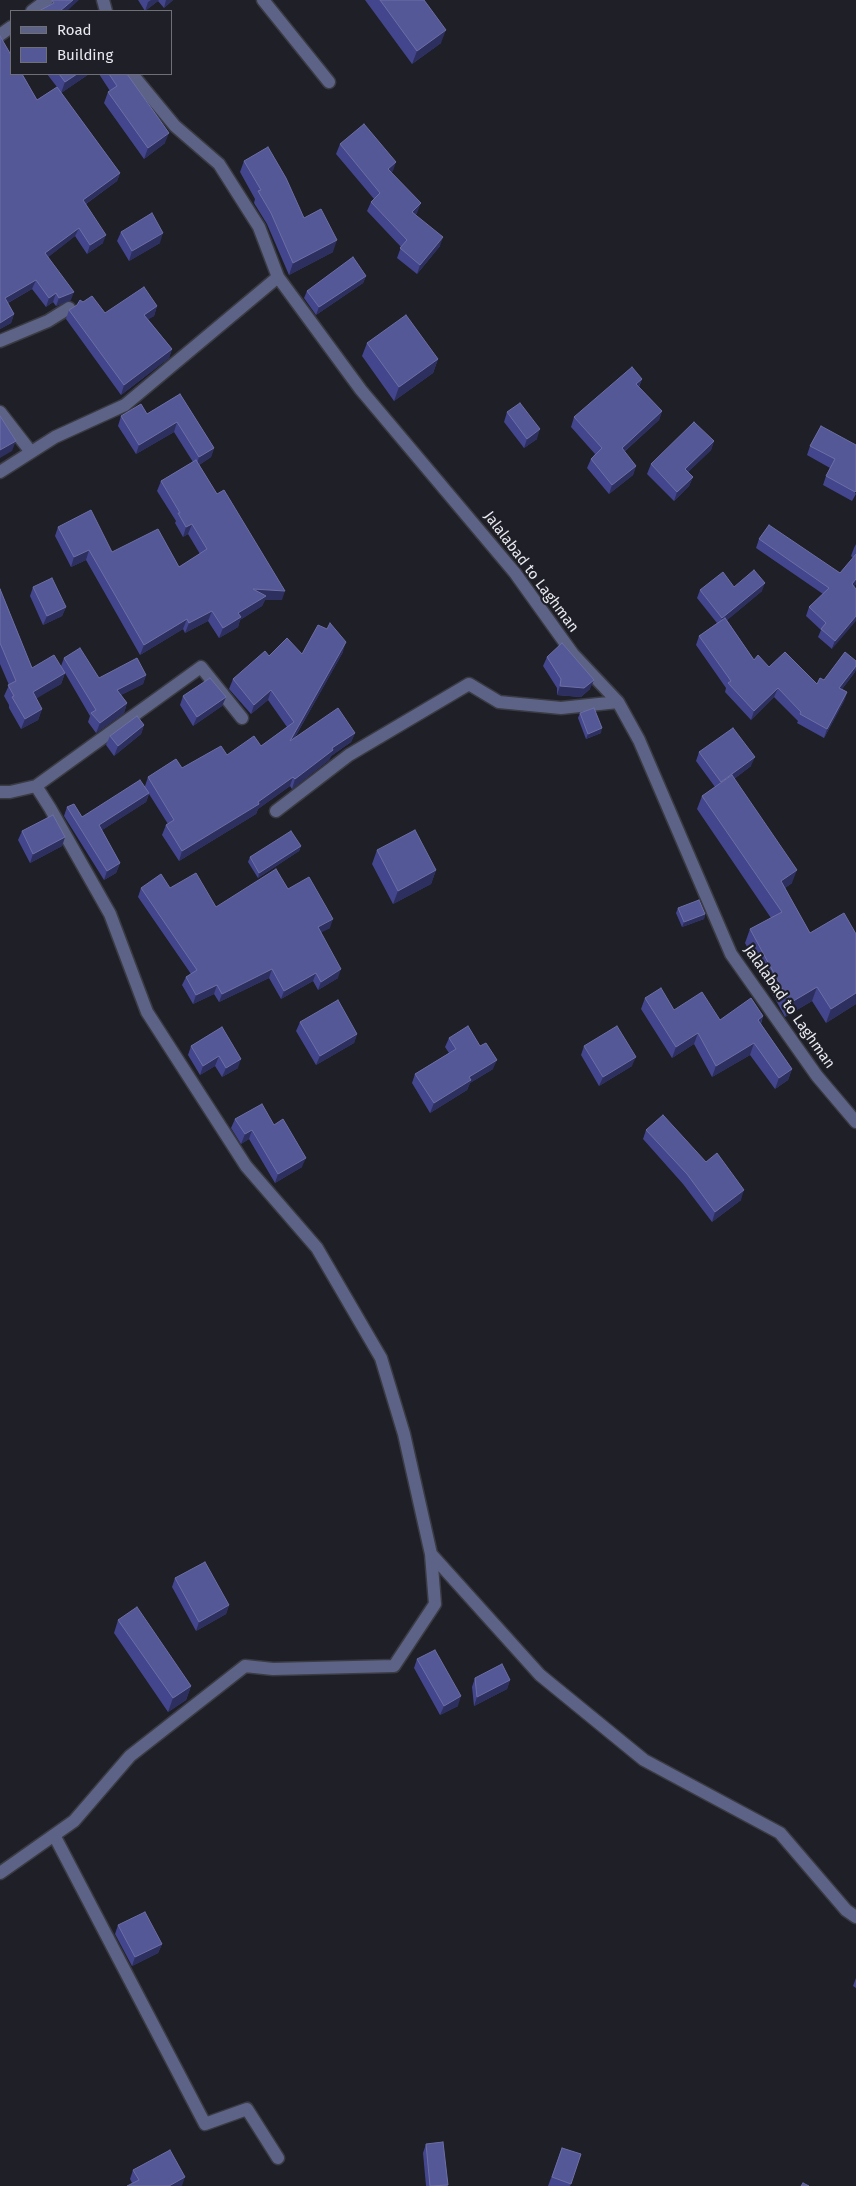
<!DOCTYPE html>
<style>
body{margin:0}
#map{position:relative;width:856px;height:2186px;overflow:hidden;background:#1e1f27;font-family:"Fira Sans",sans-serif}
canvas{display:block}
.legend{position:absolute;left:10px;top:10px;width:162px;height:65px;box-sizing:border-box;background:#1e1f27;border:1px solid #6f7077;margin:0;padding:6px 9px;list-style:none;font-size:15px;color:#e9eaf0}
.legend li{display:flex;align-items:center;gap:10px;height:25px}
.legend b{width:25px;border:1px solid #6f7077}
</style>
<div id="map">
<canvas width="856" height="2186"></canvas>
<ul class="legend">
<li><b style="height:6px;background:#5d6386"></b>Road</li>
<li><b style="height:14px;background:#555897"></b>Building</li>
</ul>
</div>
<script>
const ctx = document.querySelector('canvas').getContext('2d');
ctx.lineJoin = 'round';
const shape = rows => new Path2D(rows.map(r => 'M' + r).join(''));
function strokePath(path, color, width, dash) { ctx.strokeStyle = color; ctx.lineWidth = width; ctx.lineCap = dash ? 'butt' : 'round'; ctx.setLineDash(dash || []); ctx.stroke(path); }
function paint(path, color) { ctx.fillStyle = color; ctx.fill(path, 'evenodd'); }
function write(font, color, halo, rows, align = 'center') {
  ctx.font = font + ' "Fira Sans",sans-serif'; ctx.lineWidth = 4.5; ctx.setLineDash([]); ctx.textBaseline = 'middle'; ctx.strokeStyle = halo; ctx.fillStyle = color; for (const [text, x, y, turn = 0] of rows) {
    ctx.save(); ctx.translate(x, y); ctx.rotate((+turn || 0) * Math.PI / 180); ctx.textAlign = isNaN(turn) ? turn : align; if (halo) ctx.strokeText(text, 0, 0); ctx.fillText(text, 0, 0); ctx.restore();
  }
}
const minor = shape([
 [103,0,106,11],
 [263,0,329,82],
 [32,11,47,0],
 [0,35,11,27],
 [132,74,175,126,219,164,259,227,278,277,361,390,515,573,573,654,618,702,639,740,731,954,817,1076,856,1122],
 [0,341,48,321,69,308],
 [0,412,31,452],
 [0,472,55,437,125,405,278,277],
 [36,786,50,808,110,914,147,1012,246,1166,317,1248,381,1358,404,1434,431,1554],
 [0,792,10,792,36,786,201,667,242,718],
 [276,811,349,755,469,684,499,702,561,708,618,702],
 [54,1835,205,2124,247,2109,278,2158],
 [0,1873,74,1821,130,1756,245,1666,273,1669,394,1666,435,1604,431,1554,540,1675,644,1760,780,1833,846,1910,856,1917]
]);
strokePath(minor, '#3a3b43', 15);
strokePath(minor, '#5d6386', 12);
paint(shape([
 [138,0,173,0,164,8,158,1,145,11],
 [365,0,424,0,441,43,412,64],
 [0,36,37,100,57,87,47,74,89,74,61,93,120,173,117,181,86,204,103,243,87,254,75,236,48,257,71,300,56,306,53,302,46,307,32,289,8,303,14,314,11,323,0,329],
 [99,74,127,74,165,143,144,159,104,103,108,92,110,91],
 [340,144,393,171,391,172,417,213,415,215,440,246,417,274,397,258,401,247,367,211,371,202,374,199,336,154],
 [244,161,304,218,333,252,289,275,267,224,254,203,255,199,240,172],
 [121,232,160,243,129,261,117,241],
 [366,276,363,283,316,315,304,298,307,291],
 [83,302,105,313,157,306,154,316,148,319,172,349,169,358,121,395,66,319,69,310],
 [367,343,438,359,433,373,394,401,362,356],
 [642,379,639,387,662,411,659,420,624,452,636,466,633,475,609,494,587,468,591,459,595,454,571,427,574,417],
 [180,394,214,448,211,457,199,465,282,600,265,600,262,606,240,620,238,627,219,638,208,621,185,633,183,629,140,655,86,560,71,567,55,536,58,527,112,552,179,567,200,554,188,534,183,537,175,523,176,521,157,491,161,481,193,462,174,432,136,454,118,426,121,416,147,414],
 [507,412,537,439,524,448,504,422],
 [821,426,856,494,852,501,823,485,826,476,830,468,807,455,810,446],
 [714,441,711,450,688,472,693,477,689,486,674,501,647,474,651,464],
 [759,539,840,573,853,558,851,556,854,548,856,544,856,584,854,586,856,589,832,649,818,637,821,630,806,616,809,607,823,594,756,548],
 [33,587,66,607,62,616,43,625,30,596],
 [734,587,762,591,727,620,754,660,769,667,817,684,856,661,856,669,855,672,842,689,847,692,844,701,824,738,797,723,798,721,774,697,751,720,725,692,726,688,696,645,699,636,717,623,697,598,700,590],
 [0,589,32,668,61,666,64,658,99,678,146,675,143,684,121,695,127,703,124,713,96,733,88,722,90,716,65,673,61,684,36,698,42,709,38,720,21,729,9,708,9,705,4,696,9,685,0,664],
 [343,652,294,739,355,733,351,742,331,756,329,760,292,789,290,786,258,809,256,814,179,861,162,835,166,825,168,824,149,794,146,802,102,830,120,863,116,873,104,880,64,816,67,807,82,817,145,786,148,777,261,746,287,727,268,700,251,714,229,689,233,679,269,656],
 [547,657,590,689,581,697,557,695,557,688,543,666],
 [183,696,226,697,222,706,193,726,180,705],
 [580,713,601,733,586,739,578,718],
 [144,725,141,734,114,756,106,745,110,736],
 [699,752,751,766,734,779,792,883,785,888,810,933,856,934,856,1004,826,1023,812,1001,785,1017,745,943,750,929,771,918,697,809,702,796,715,787,696,761],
 [22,831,65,837,62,846,30,863,18,840],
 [301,846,299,851,258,878,248,862,250,857],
 [377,850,436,870,431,884,393,904,372,864],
 [141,888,170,888,216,907,288,889,330,928,321,932,338,978,318,990,313,981,281,999,269,978,219,1002,214,994,193,1004,182,985,186,977,191,974,138,897],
 [678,908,705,914,704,919,682,927,676,913],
 [645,998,674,1010,720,1020,763,1016,761,1024,792,1069,788,1080,775,1089,750,1055,712,1077,694,1044,672,1058,641,1009],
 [300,1022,357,1034,354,1043,316,1065,296,1031],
 [222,1027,238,1068,222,1077,215,1066,200,1075,188,1055,191,1046],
 [449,1038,493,1069,470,1083,467,1090,430,1113,412,1083,415,1074,449,1053,445,1047],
 [584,1046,632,1066,599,1086,581,1055],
 [235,1119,274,1125,302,1167,275,1183,249,1139,241,1144,231,1128],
 [646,1130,706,1162,741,1200,712,1222,683,1184,643,1139],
 [175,1578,229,1605,226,1614,196,1631,172,1587],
 [118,1620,191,1686,186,1700,168,1712,114,1633],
 [417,1659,458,1706,440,1715,414,1668],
 [475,1678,510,1680,507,1689,474,1706,472,1687],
 [118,1925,162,1944,158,1953,132,1966,115,1934],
 [856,1978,856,1988,853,1986],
 [426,2144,448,2186,426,2186,423,2153],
 [562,2148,581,2154,570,2186,548,2186],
 [133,2170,182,2186,132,2183,130,2179]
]), '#43468c');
paint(shape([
 [73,0,79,0,67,11,60,11],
 [151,0,159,0,158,1,145,11,148,2],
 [166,0,173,0,164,8],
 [446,30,441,43,412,64,417,51],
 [77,74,89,74,61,93,65,82],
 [169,133,165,143,144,159,148,148],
 [396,162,393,171,384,178,388,169],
 [120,173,117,181,80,208,83,200],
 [421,203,417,213,408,221,412,212],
 [79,228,75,236,42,262,45,253],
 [163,233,160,243,129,261,132,251],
 [106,235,103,243,87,254,90,245],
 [443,237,440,246,417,274,420,265],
 [337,240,333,252,289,275,293,263],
 [366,276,363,283,316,315,319,307],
 [36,280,32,289,2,306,5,298],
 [74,292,71,300,56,306,59,298],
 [56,293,53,302,46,307,49,298],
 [157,306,154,316,141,324,144,315],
 [14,314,11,323,0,329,0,323],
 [172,349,169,358,121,395,124,385],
 [438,359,433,373,394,401,399,387],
 [642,379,638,388,636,384],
 [662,411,659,420,618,457,622,448],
 [177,422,174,432,136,454,139,445],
 [540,429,537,439,524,448,527,439],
 [16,441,12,451,0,458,0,450],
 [714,441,711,450,682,478,685,469],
 [214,448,211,457,196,467,199,457],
 [636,466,633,475,609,494,612,485],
 [693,477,689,486,674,501,677,492],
 [192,524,188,534,183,537,186,527],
 [89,550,86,560,71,567,74,557],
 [856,579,856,584,849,593,852,584],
 [765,583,762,591,720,626,722,618],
 [253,589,285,591,282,600,265,600,262,606,240,620,238,627,219,638,223,628,238,613],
 [66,607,62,616,43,625,47,616],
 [212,611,208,621,185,633,189,623],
 [856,616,856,621,832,649,835,641],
 [187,619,183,629,140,655,144,645],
 [346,642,343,652,287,751,290,741],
 [856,666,855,672,836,697,839,688],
 [65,673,61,684,29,703,33,692],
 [146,675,143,684,113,699,117,690],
 [594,680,590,689,581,697,557,695,560,686],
 [778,688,774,697,751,720,754,711],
 [271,690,268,700,251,714,254,705],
 [847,692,844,701,824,738,827,729],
 [226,697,222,706,193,726,197,717],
 [127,703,124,713,96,733,100,723],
 [42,709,38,720,21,729,25,719],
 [144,725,141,734,114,756,118,746],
 [602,728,601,733,586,739,588,734],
 [355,733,351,742,331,756,329,760,292,789,295,779,332,748],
 [755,757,751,766,718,791,721,782],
 [293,777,290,786,258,809,256,814,179,861,182,851,258,802],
 [149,793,146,802,96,834,99,825],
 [65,837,62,846,30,863,33,854],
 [301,846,299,851,258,878,259,873],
 [120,863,116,873,104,880,107,871],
 [436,870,431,884,393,904,398,891],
 [797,870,792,883,776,894,781,881],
 [705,914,704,919,682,927,684,922],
 [333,919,330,928,315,936,318,927],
 [272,969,269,978,219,1002,222,994],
 [341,969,338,978,318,990,321,982],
 [316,973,313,981,281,999,284,991],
 [217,985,214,994,193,1004,196,995],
 [817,987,812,1001,785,1017,790,1003],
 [856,993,856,1004,826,1023,831,1009],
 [763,1016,759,1027,758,1020],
 [698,1033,694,1044,672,1058,676,1047],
 [357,1034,354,1043,316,1065,320,1056],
 [754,1043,750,1055,712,1077,716,1066],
 [219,1056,215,1066,200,1075,203,1066],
 [636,1057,632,1066,599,1086,603,1077],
 [241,1059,238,1068,222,1077,226,1068],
 [497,1060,493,1069,470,1083,467,1090,430,1113,434,1103,469,1077],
 [792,1069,788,1080,775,1089,779,1078],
 [252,1130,249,1139,241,1144,245,1134],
 [306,1158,302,1167,275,1183,278,1174],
 [744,1190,741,1200,712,1222,715,1212],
 [229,1605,226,1614,196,1631,199,1622],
 [510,1680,507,1689,474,1706,477,1697],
 [191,1686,186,1700,168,1712,173,1698],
 [461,1696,458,1706,440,1715,444,1706],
 [162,1944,158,1953,132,1966,135,1957],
 [185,2177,182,2186,169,2186]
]), '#2d2f5f');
const building = shape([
 [52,0,73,0,60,11,39,11,54,3,52,0],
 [380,0,424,0,446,30,417,51,380,0],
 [0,36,11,55,11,74,22,74,37,100,57,87,120,173,83,200,106,235,90,245,79,228,45,253,74,292,59,298,56,293,49,298,36,280,5,298,14,314,0,323,0,36],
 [59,74,77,74,65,82,59,74],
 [109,74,127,74,169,133,148,148,108,92,117,86,109,74],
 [364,124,396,162,388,169,421,203,412,212,443,237,420,265,400,248,407,240,371,202,380,193,340,144,364,124],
 [268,147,286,178,304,218,321,209,337,240,293,263,271,213,258,191,261,190,244,161,268,147],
 [152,213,163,233,132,251,121,232,152,213],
 [353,257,366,276,319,307,307,291,353,257],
 [144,287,157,306,144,315,172,349,124,385,69,310,77,305,80,300,83,302,92,296,105,313,144,287],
 [406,315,438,359,399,387,367,343,406,315],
 [632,367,642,379,636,384,662,411,622,448,636,466,612,485,591,459,602,448,574,417,632,367],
 [180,394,214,448,199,457,177,422,139,445,121,416,141,404,147,414,180,394],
 [520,403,540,429,527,439,507,412,520,403],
 [0,416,16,441,0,450,0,416],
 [694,422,714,441,685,469,693,477,677,492,651,464,694,422],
 [821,426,856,445,856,491,855,492,826,476,835,459,810,446,821,426],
 [196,460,217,494,224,490,285,591,253,589,266,596,238,613,241,617,223,628,212,611,189,623,187,619,144,645,89,550,74,557,58,527,91,510,112,552,158,529,179,567,207,549,192,524,186,527,178,513,180,513,161,481,196,460],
 [769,525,840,573,856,554,856,579,852,584,856,589,856,616,835,641,821,629,826,623,809,607,829,588,759,539,769,525],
 [754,570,765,583,722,618,700,590,723,572,734,587,754,570],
 [52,578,66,607,47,616,33,587,52,578],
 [0,589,32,668,54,655,65,673,33,692,42,709,25,719,12,697,14,696,8,685,16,681,0,643,0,589],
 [725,618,754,660,758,655,769,667,785,652,817,684,820,678,824,680,845,652,856,661,856,666,839,688,847,692,827,729,800,714,801,712,778,688,754,711,728,683,731,681,699,636,725,618],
 [330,623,346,642,290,741,338,708,355,733,332,748,333,750,295,779,293,777,258,802,259,804,182,851,166,825,174,820,148,777,176,759,182,768,221,746,227,755,254,736,261,746,294,722,271,690,254,705,233,679,265,651,269,656,287,638,302,654,318,625,327,629,330,623],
 [562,643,594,680,584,688,560,686,561,679,547,657,562,643],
 [80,648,99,678,137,658,146,675,117,690,127,703,100,723,91,713,96,710,64,658,80,648],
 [210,678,226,697,197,717,183,696,210,678],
 [594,708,602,728,588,734,580,713,594,708],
 [137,716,144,725,118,746,110,736,137,716],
 [733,728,755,757,721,782,699,752,733,728],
 [732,775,797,870,781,881,810,933,844,913,856,934,856,993,831,1009,817,987,790,1003,750,929,782,912,702,796,732,775],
 [140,780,149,793,99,825,120,863,107,871,67,807,74,804,82,817,140,780],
 [53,815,65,837,33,854,22,831,53,815],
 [415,830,436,870,398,891,377,850,415,830],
 [291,831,301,846,259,873,250,857,291,831],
 [276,869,288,889,309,877,333,919,318,927,341,969,321,982,316,973,284,991,272,969,222,994,217,985,196,995,186,977,197,970,141,888,161,874,170,888,196,873,216,907,276,869],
 [699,900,705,914,684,922,678,908,699,900],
 [661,988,674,1010,702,992,720,1020,751,998,763,1016,758,1020,792,1069,779,1078,754,1043,716,1066,698,1033,676,1047,645,998,661,988],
 [338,1000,357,1034,320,1056,300,1022,338,1000],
 [468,1026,480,1046,486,1043,497,1060,469,1077,471,1080,434,1103,415,1074,456,1049,449,1038,468,1026],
 [617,1026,636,1057,603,1077,584,1046,617,1026],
 [222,1027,241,1059,226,1068,219,1056,203,1066,191,1046,222,1027],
 [262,1104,274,1125,283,1119,306,1158,278,1174,252,1130,245,1134,235,1119,262,1104],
 [663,1115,706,1162,717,1153,744,1190,715,1212,687,1174,646,1130,663,1115],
 [205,1562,229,1605,199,1622,175,1578,205,1562],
 [137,1607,191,1686,173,1698,118,1620,137,1607],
 [435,1650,461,1696,444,1706,417,1659,435,1650],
 [502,1664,510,1680,477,1697,475,1678,502,1664],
 [145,1912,162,1944,135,1957,118,1925,145,1912],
 [443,2142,448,2185,430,2186,426,2144,443,2142],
 [562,2148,581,2154,571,2184,552,2177,562,2148],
 [170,2150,185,2177,169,2186,127,2186,139,2180,133,2170,170,2150],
 [803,2183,809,2186,801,2186,803,2183]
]);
paint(building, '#555897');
strokePath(building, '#6c6fa5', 1);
write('15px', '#e9eaf0', '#1e1f27', [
 ["Jalalabad to Laghman",531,572,53],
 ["Jalalabad to Laghman",789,1007,55]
]);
</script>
